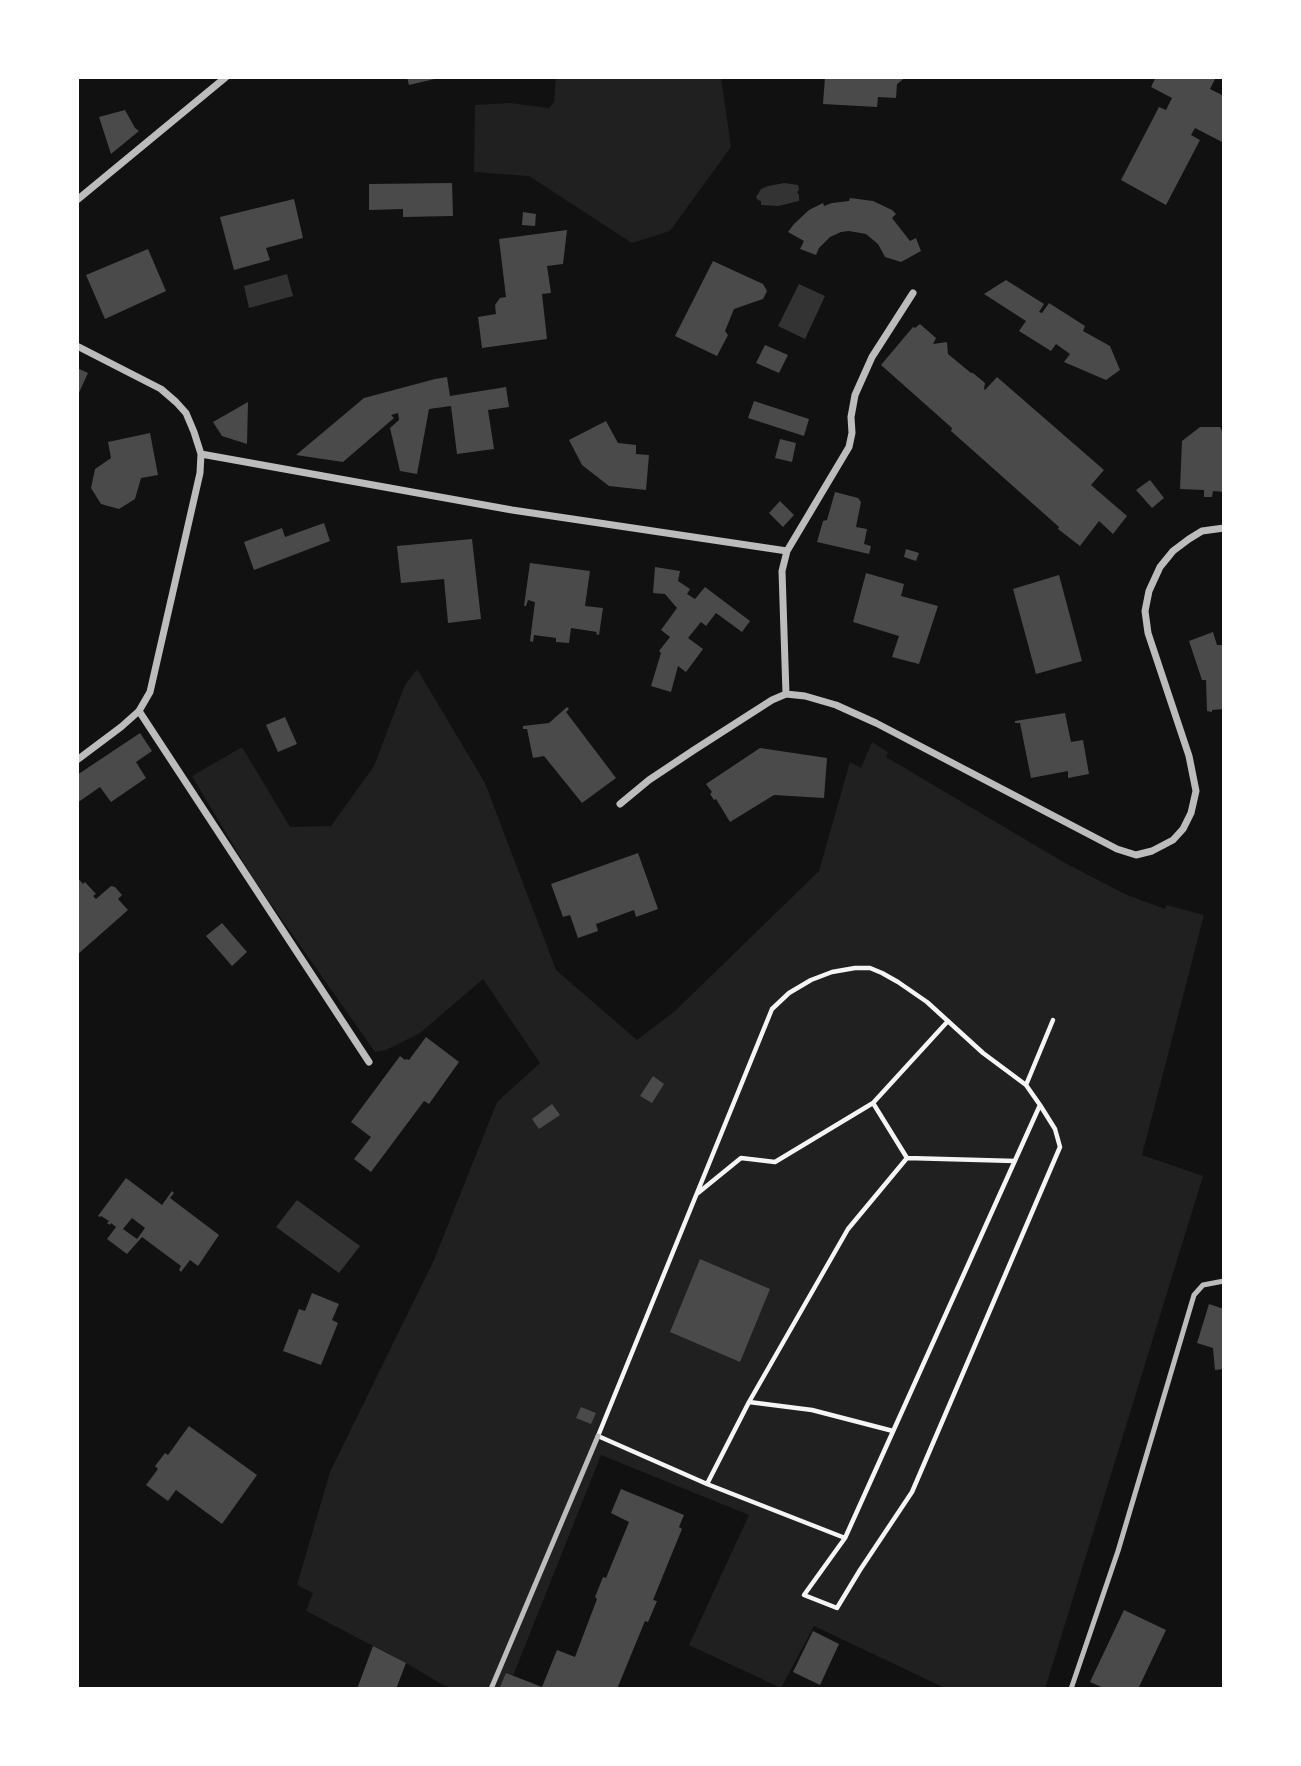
<!DOCTYPE html>
<style>
body{margin:0}
#map{position:relative;width:1301px;height:1766px;overflow:hidden;background:#111;font-family:Rubik,sans-serif}
canvas{display:block}
.frame{position:absolute;inset:0;border:79px solid #fff;pointer-events:none}
</style>
<div id="map">
<canvas width="1301" height="1766"></canvas>
<div class="frame"></div>
</div>
<script>
const ctx = document.querySelector('canvas').getContext('2d');
ctx.lineJoin = 'round';
function paint(path, color) { ctx.fillStyle = color; ctx.fill(path, 'evenodd'); }
const shape = rows => new Path2D(rows.map(r => 'M' + r).join(''));
function strokePath(path, color, width, dash) { ctx.strokeStyle = color; ctx.lineWidth = width; ctx.lineCap = dash ? 'butt' : 'round'; ctx.setLineDash(dash || []); ctx.stroke(path); }
paint(shape([
 [556,77,721,77,731,147,670,231,632,243,529,176,474,172,475,105,509,103,549,108,554,102],
 [417,669,485,783,556,970,637,1040,675,1011,819,871,850,762,861,768,872,742,888,752,886,757,1065,863,1127,895,1165,909,1166,905,1204,915,1142,1155,1203,1176,1045,1689,947,1689,814,1626,781,1688,689,1645,749,1515,601,1455,513,1676,499,1689,454,1689,443,1685,406,1663,306,1611,313,1593,297,1585,330,1472,434,1260,497,1102,540,1063,483,979,420,1033,386,1050,375,1052,254,880,192,776,242,747,290,827,331,826,374,766,405,685]
]), '#202020');
paint(shape([
 [784,183,798,185,799,190,797,192,799,195,799,201,778,206,761,205,761,201,758,200,756,197,761,189,768,186],
 [287,274,293,296,249,308,244,286],
 [799,284,825,296,805,339,778,326],
 [297,1200,360,1246,339,1273,276,1227]
]), '#333');
paint(shape([
 [407,77,439,77,439,78,409,85],
 [825,77,906,77,897,84,896,98,878,97,877,107,823,104],
 [1156,77,1216,77,1210,89,1224,96,1224,143,1195,128,1191,135,1200,140,1166,205,1121,180,1159,107,1166,110,1172,98,1151,87],
 [125,110,135,128,139,131,111,154,99,117],
 [452,183,453,216,403,217,403,209,369,210,369,184],
 [850,198,873,201,892,210,896,214,892,218,910,241,916,238,921,251,901,262,885,257,878,244,866,234,849,231,841,232,830,237,819,248,816,255,800,249,804,241,788,232,794,224,809,210,823,203,824,206,832,203,849,201],
 [294,199,303,238,266,248,270,260,234,270,220,217],
 [523,212,536,214,535,226,522,225],
 [567,230,563,264,547,266,551,293,542,294,547,339,482,348,478,317,496,314,495,305,500,298,506,297,499,239],
 [148,249,166,291,105,319,86,275],
 [713,261,763,284,767,291,763,299,734,309,725,331,728,335,717,356,675,336],
 [1006,280,1044,304,1039,312,1042,313,1049,303,1085,326,1083,331,1110,346,1120,370,1106,380,1064,362,1070,354,1056,344,1051,351,1019,331,1026,321,984,294],
 [920,324,936,338,933,344,947,342,948,354,971,373,973,373,985,383,984,389,985,390,997,377,1104,470,1091,485,1127,516,1113,534,1099,521,1080,546,1058,529,1059,527,951,431,952,428,881,365,913,327,915,328],
 [765,345,788,355,779,373,756,363],
 [77,368,88,373,77,397],
 [447,377,450,396,506,387,509,407,488,410,494,449,457,454,451,406,429,409,417,474,400,471,390,428,399,420,398,413,391,415,394,418,343,462,296,455,364,398,435,379],
 [754,401,809,419,804,436,748,418],
 [248,402,247,444,222,436,213,422],
 [606,421,618,443,636,445,636,454,649,455,646,490,609,486,582,465,569,440],
 [1200,427,1220,427,1222,431,1224,431,1224,492,1213,491,1212,497,1204,497,1204,490,1180,489,1182,441],
 [150,433,158,475,141,478,135,499,119,509,101,504,91,488,95,469,111,458,108,442],
 [780,439,796,443,792,462,775,458],
 [1150,480,1164,498,1152,508,1136,490],
 [835,492,858,498,861,502,856,527,867,529,864,544,871,546,869,554,817,542,823,521,827,520],
 [780,501,794,515,783,527,769,513],
 [324,523,330,541,254,570,244,542,282,528,285,537],
 [472,539,481,619,448,623,444,579,401,583,397,546],
 [906,549,919,553,916,561,904,557],
 [530,563,590,571,585,606,603,608,599,635,596,634,597,632,571,628,569,643,556,642,556,638,534,635,533,642,530,641,535,602,528,600,526,606,524,606],
 [655,567,680,571,678,581,690,589,687,594,695,599,705,587,750,621,742,632,716,613,706,626,701,622,688,638,703,649,686,672,678,666,671,692,651,686,661,653,659,651,670,637,661,630,677,608,665,594,653,593],
 [866,573,904,584,901,596,938,606,919,664,892,657,899,636,853,622],
 [1059,575,1082,661,1036,674,1013,589],
 [1213,632,1217,645,1224,645,1224,709,1212,710,1212,712,1207,711,1206,680,1202,680,1189,641],
 [567,707,569,709,566,712,616,778,582,803,544,756,533,758,527,729,523,729,523,726,549,723],
 [1065,713,1071,742,1083,740,1089,774,1068,778,1068,771,1031,778,1020,723,1015,723,1015,721],
 [285,717,297,744,278,752,266,725],
 [140,733,152,751,136,762,146,778,111,802,100,787,77,803,77,775],
 [760,748,827,758,824,798,774,795,730,822,716,799,714,800,710,794,712,792,706,784],
 [638,853,658,909,636,917,634,910,596,924,598,931,578,938,570,915,563,917,551,884],
 [77,877,83,884,85,882,96,894,93,896,96,899,111,886,115,887,122,895,118,899,128,910,77,955],
 [222,923,247,952,232,966,206,936],
 [426,1037,459,1062,429,1104,424,1101,371,1172,354,1159,371,1137,351,1122,400,1056,405,1060,406,1059,409,1060],
 [653,1076,664,1084,652,1103,640,1096],
 [552,1104,560,1115,539,1129,532,1119],
 [126,1178,162,1205,172,1191,174,1193,170,1198,219,1235,198,1266,190,1260,181,1272,179,1270,181,1266,142,1237,127,1254,107,1239,116,1227,111,1223,110,1225,107,1223,109,1221,101,1216,100,1217,98,1216],
 [132,1218,145,1228,137,1239,123,1229],
 [700,1259,770,1289,740,1362,670,1332],
 [312,1293,339,1304,332,1320,338,1323,321,1365,283,1351,299,1309,305,1311],
 [1209,1304,1224,1309,1224,1369,1215,1370,1213,1348,1197,1343],
 [581,1407,596,1413,591,1424,576,1418],
 [189,1426,257,1475,222,1524,176,1490,168,1501,146,1485,158,1469,155,1466,165,1453,168,1455],
 [621,1489,684,1515,679,1527,682,1529,653,1600,657,1601,648,1622,645,1621,617,1689,499,1689,506,1673,542,1687,557,1650,575,1657,597,1599,595,1597,603,1577,606,1578,629,1522,611,1513],
 [1124,1610,1166,1630,1138,1689,1106,1689,1090,1682],
 [813,1631,839,1644,820,1685,793,1672],
 [373,1646,406,1663,396,1689,357,1689]
]), '#4a4a4a');
strokePath(shape([
 [855,968,870,968,882,973,898,982,927,1002,983,1053,1026,1085,1040,1105,845,1538,707,1484,598,1436,772,1009,789,993,811,980,832,972,855,968],
 [1026,1085,1053,1020],
 [873,1103,948,1021],
 [698,1193,741,1158,775,1162,873,1103,907,1158],
 [749,1402,812,1410,893,1431],
 [707,1484,749,1402,848,1229,907,1158,1015,1161],
 [845,1538,804,1595,837,1608,860,1570,912,1492,1060,1147,1055,1129,1040,1105]
]), '#f5f5f5', 4.5);
strokePath(shape([
 [491,1689,598,1436],
 [1071,1689,1118,1551,1194,1295,1203,1285,1224,1281]
]), '#bcbcbc', 5);
strokePath(shape([
 [77,200,226,77],
 [77,346,161,389,176,402,186,413,194,432,201,454,200,473,150,692,139,711,121,727,77,760],
 [201,454,512,510,787,551],
 [786,694,782,571,787,551,849,447,852,433,851,417,855,395,872,357,913,293],
 [139,711,369,1062],
 [620,804,649,780,694,750,772,700,786,694,805,696,836,705,876,723,1117,849,1136,855,1152,851,1173,840,1183,829,1191,813,1196,791,1189,756,1148,633,1145,611,1149,591,1160,567,1173,551,1189,539,1202,531,1224,528]
]), '#bcbcbc', 7);
</script>
